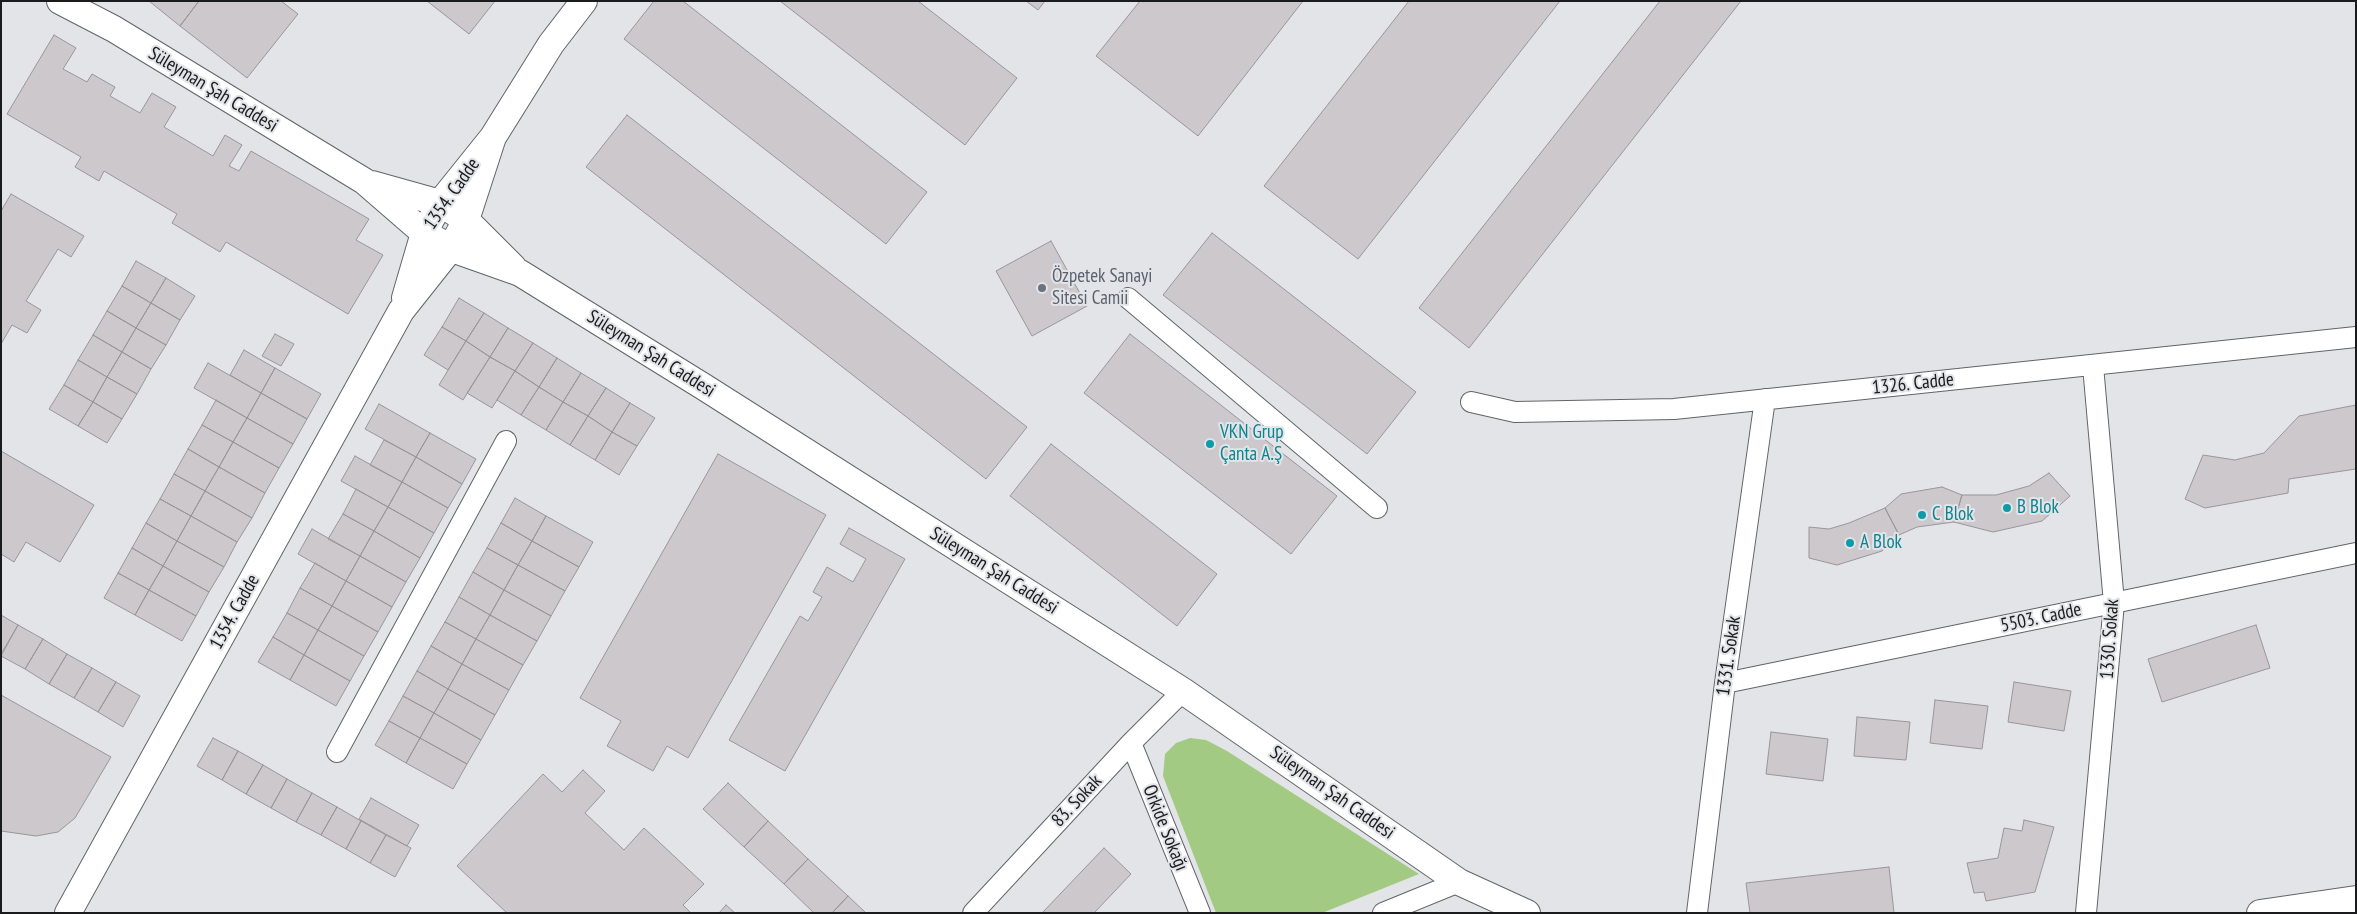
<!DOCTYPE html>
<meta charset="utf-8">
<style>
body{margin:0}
#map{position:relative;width:2357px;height:914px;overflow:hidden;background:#e2e4e8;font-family:"PT Sans Narrow",sans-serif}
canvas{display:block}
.frame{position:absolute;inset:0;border:2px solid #1a1b1c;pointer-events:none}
</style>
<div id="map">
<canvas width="2357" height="914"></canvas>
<div class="frame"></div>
</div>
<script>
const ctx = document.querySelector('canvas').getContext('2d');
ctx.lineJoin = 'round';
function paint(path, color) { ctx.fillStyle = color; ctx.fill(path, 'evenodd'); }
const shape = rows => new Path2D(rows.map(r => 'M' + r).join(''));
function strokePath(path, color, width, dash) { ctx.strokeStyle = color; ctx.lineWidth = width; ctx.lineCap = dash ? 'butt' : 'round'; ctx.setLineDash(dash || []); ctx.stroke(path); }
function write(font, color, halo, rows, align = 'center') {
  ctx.font = font + ' "PT Sans Narrow",sans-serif'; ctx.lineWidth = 4; ctx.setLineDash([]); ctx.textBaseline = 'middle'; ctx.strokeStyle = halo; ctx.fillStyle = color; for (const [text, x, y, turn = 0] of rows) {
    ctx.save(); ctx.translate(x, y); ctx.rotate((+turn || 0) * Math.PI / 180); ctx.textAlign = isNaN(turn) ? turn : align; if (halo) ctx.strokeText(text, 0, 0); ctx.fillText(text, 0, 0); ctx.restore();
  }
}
paint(shape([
 [1190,738,1206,740,1227,751,1419,874,1322,913,1216,913,1163,776,1165,754,1176,743]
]), '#a3ca83');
const building = shape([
 [149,1,199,1,180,26,149,1],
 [199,1,281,1,298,14,247,78,180,26,199,1],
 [427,1,495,1,469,34,427,1],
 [654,1,683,1,927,192,886,244,624,39,654,1],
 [780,1,918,1,1017,78,965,145,780,1],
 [1026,1,1045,1,1038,10,1026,1],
 [1140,1,1303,1,1198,136,1096,56,1140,1],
 [1409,1,1560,1,1358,259,1264,186,1409,1],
 [1660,1,1741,1,1469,348,1419,308,1660,1],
 [54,35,76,48,63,69,87,82,92,74,115,87,110,96,140,113,152,93,176,107,164,127,213,156,225,135,242,145,229,166,239,171,251,151,369,219,356,240,383,255,348,314,226,242,220,252,172,223,177,214,104,171,99,181,75,167,81,157,7,114,54,35],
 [627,115,1027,427,986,479,586,167,627,115],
 [11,194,84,236,71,257,58,249,26,301,41,310,27,333,12,325,1,344,1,211,11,194],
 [1212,233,1416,392,1367,454,1163,295,1212,233],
 [1051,241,1087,306,1032,336,996,271,1051,241],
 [136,261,166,278,151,303,122,286,136,261],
 [166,278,195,296,180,320,151,303,166,278],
 [122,286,151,303,136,328,107,311,122,286],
 [459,298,484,313,466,341,442,327,459,298],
 [151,303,180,320,166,345,136,328,151,303],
 [107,311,136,328,122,352,93,335,107,311],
 [484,313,508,328,490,357,466,341,484,313],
 [442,327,466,341,448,370,424,355,442,327],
 [136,328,166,345,151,369,122,352,136,328],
 [508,328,533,343,515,371,490,357,508,328],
 [275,334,294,344,281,366,262,356,275,334],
 [1130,334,1337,496,1291,554,1084,393,1130,334],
 [93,335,122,352,107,377,78,360,93,335],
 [466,341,490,357,463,400,439,385,466,341],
 [533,343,557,358,539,387,515,371,533,343],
 [244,350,275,368,261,393,230,375,244,350],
 [122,352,151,369,137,394,107,377,122,352],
 [490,357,515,371,492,408,467,393,490,357],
 [557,358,581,373,563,402,539,387,557,358],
 [78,360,107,377,93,402,64,385,78,360],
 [208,363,261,393,247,418,194,388,208,363],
 [275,368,321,394,307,419,261,393,275,368],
 [515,371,539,387,521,415,497,400,515,371],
 [581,373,606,388,588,416,563,402,581,373],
 [107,377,137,394,122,419,93,402,107,377],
 [64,385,93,402,78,426,49,409,64,385],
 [539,387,563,402,546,430,521,415,539,387],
 [606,388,630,403,612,432,588,416,606,388],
 [261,393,307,419,293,444,247,418,261,393],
 [216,400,247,418,233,442,202,425,216,400],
 [93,402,122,419,107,443,78,426,93,402],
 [563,402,588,416,570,445,546,430,563,402],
 [630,403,655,418,637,446,612,432,630,403],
 [379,404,430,433,416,457,365,429,379,404],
 [2356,405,2356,469,2289,479,2288,493,2205,508,2185,499,2203,455,2235,460,2264,453,2299,416,2356,405],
 [588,416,612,432,595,460,570,445,588,416],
 [247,418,293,444,279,468,233,442,247,418],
 [202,425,233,442,219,467,188,449,202,425],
 [612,432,637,446,619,475,595,460,612,432],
 [430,433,476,459,462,484,416,457,430,433],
 [384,440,416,457,402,482,370,465,384,440],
 [233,442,279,468,265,493,219,467,233,442],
 [1051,444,1217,574,1177,626,1010,496,1051,444],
 [188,449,219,467,205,491,174,474,188,449],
 [1,451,94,505,60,562,26,542,14,562,1,554,1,451],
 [718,454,826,515,688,758,667,746,653,771,607,746,621,721,580,698,718,454],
 [355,456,402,482,388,507,341,481,355,456],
 [416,457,462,484,448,508,402,482,416,457],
 [219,467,265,493,252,518,205,491,219,467],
 [2049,473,2070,496,2042,521,1993,532,1954,522,1962,495,1996,495,2029,486,2049,473],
 [174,474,205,491,191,516,160,499,174,474],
 [402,482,448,508,434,533,388,507,402,482],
 [1942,487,1962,495,1954,522,1917,527,1899,535,1885,508,1901,494,1942,487],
 [356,489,388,507,374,531,343,514,356,489],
 [205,491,252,518,237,542,191,516,205,491],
 [515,498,546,516,532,541,501,523,515,498],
 [160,499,191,516,177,541,146,523,160,499],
 [388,507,434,533,420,558,374,531,388,507],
 [1885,508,1899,535,1882,551,1837,565,1809,558,1809,527,1829,529,1849,523,1885,508],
 [343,514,374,531,360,556,328,539,343,514],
 [191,516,237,542,224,567,177,541,191,516],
 [546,516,593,542,579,567,532,541,546,516],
 [146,523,177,541,163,566,132,548,146,523],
 [501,523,532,541,518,565,487,548,501,523],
 [849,528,905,559,785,771,729,740,800,616,808,621,822,597,813,592,827,567,853,582,866,559,840,544,849,528],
 [312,529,360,556,346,581,298,554,312,529],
 [374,531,420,558,406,582,360,556,374,531],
 [177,541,224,567,209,592,163,566,177,541],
 [532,541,579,567,565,591,518,565,532,541],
 [132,548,163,566,149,590,118,573,132,548],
 [487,548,518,565,504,590,473,572,487,548],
 [360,556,406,582,392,607,346,581,360,556],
 [315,563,346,581,332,606,300,588,315,563],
 [518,565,565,591,551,616,504,590,518,565],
 [163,566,209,592,196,616,149,590,163,566],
 [473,572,504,590,490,615,459,597,473,572],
 [118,573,149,590,135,615,104,598,118,573],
 [346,581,392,607,378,632,332,606,346,581],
 [300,588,332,606,318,630,287,613,300,588],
 [149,590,196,616,182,641,135,615,149,590],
 [504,590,551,616,537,641,490,615,504,590],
 [459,597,490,615,476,639,445,622,459,597],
 [332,606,378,632,364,656,318,630,332,606],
 [287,613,318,630,304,655,273,637,287,613],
 [1,615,18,625,1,654,1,615],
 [490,615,537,641,523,665,476,639,490,615],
 [445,622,476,639,462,664,431,646,445,622],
 [18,625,43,639,25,669,1,656,18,625],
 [2256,625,2270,668,2162,702,2148,659,2256,625],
 [318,630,364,656,350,681,304,655,318,630],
 [273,637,304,655,290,680,258,662,273,637],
 [43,639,67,654,49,684,25,669,43,639],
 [476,639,523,665,509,690,462,664,476,639],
 [431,646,462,664,448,689,417,671,431,646],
 [67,654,92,668,74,698,49,684,67,654],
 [304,655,350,681,336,706,290,680,304,655],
 [462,664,509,690,495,715,448,689,462,664],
 [92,668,116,682,98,712,74,698,92,668],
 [417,671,448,689,434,713,403,696,417,671],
 [116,682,140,696,123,727,98,712,116,682],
 [2014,682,2071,691,2064,731,2008,722,2014,682],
 [448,689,495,715,481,740,434,713,448,689],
 [1,695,111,757,75,818,58,832,36,836,1,831,1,695],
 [403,696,434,713,420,738,389,721,403,696],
 [1935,700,1988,706,1982,749,1930,743,1935,700],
 [434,713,481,740,467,764,420,738,434,713],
 [1857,717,1910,722,1906,760,1854,756,1857,717],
 [389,721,420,738,406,763,375,745,389,721],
 [1771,732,1828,739,1823,781,1766,774,1771,732],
 [213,738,238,751,222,780,197,766,213,738],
 [420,738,467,764,453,789,406,763,420,738],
 [238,751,263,765,246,794,222,780,238,751],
 [263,765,287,779,271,808,246,794,263,765],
 [583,770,605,791,585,813,624,850,644,828,704,884,683,905,691,913,507,913,457,866,543,774,562,792,583,770],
 [287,779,312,793,296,822,271,808,287,779],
 [728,783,768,821,744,847,703,809,728,783],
 [312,793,337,807,321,835,296,822,312,793],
 [371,798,419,825,407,846,359,819,371,798],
 [337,807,361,821,346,849,321,835,337,807],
 [2024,820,2054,827,2035,892,1986,901,1984,892,1974,893,1967,863,1998,858,2004,828,2022,831,2024,820],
 [361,821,386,835,370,863,346,849,361,821],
 [768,821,808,859,784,884,744,847,768,821],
 [386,835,411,848,395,877,370,863,386,835],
 [1104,848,1131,874,1094,913,1042,913,1104,848],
 [808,859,848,896,832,913,814,913,784,884,808,859],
 [1889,867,1894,913,1750,913,1746,883,1889,867],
 [848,896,866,913,832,913,848,896],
 [726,905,735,913,719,913,726,905]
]);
paint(building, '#ccc8cb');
strokePath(building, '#999598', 1);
const minor = shape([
 [1128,298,1377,508],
 [1471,402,1515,412,1674,409,2356,337],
 [1725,683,2356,553],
 [1131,743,1200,913],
 [337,752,506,441],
 [973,913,1131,743,1183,691],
 [1383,913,1459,882],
 [1697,913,1725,683,1765,399],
 [2086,913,2114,603,2093,366]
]);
const major = shape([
 [60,1,114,29,364,181,424,233,455,250,520,273,704,387,1183,691,1459,882,1527,913],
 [372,184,440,203,466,220,513,267],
 [405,298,424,233,440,203,493,137,551,44,584,1],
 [68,913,401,311,451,248,466,220,493,137],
 [2260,913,2356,899]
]);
strokePath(minor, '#626567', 22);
strokePath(major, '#626567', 28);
strokePath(minor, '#fff', 20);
strokePath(major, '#fff', 26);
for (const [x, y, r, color] of [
 [1042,288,5,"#6b7280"],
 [1210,444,5,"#0f9aa8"],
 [2007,508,5,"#0f9aa8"],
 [1922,515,5,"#0f9aa8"],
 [1850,543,5,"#0f9aa8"]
]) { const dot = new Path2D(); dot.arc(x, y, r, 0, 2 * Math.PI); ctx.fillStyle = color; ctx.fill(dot); strokePath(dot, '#e2e4e8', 2); }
write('19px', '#1a1b1c', '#e2e4e8', [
 ["Süleyman Şah Caddesi",213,90,31],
 ["1354. Cadde",452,194,-55],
 ["Süleyman Şah Caddesi",651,354,32],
 ["1326. Cadde",1913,384,-6],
 ["Süleyman Şah Caddesi",994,571,32],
 ["1354. Cadde",235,612,-61],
 ["5503. Cadde",2041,618,-12],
 ["1330. Sokak",2110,639,-86],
 ["1331. Sokak",1729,656,-82],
 ["Süleyman Şah Caddesi",1332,793,35],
 ["83. Sokak",1077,801,-47],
 ["Orkide Sokağı",1165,828,68]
]);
write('19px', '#5b616d', '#e2e4e8', [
 ["Özpetek Sanayi",1052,277],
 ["Sitesi Camii",1052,299]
], 'left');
write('19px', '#0d838f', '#e2e4e8', [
 ["VKN Grup",1220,433],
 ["Çanta A.Ş",1220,455],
 ["B Blok",2017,508],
 ["C Blok",1932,515],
 ["A Blok",1860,543]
], 'left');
</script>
